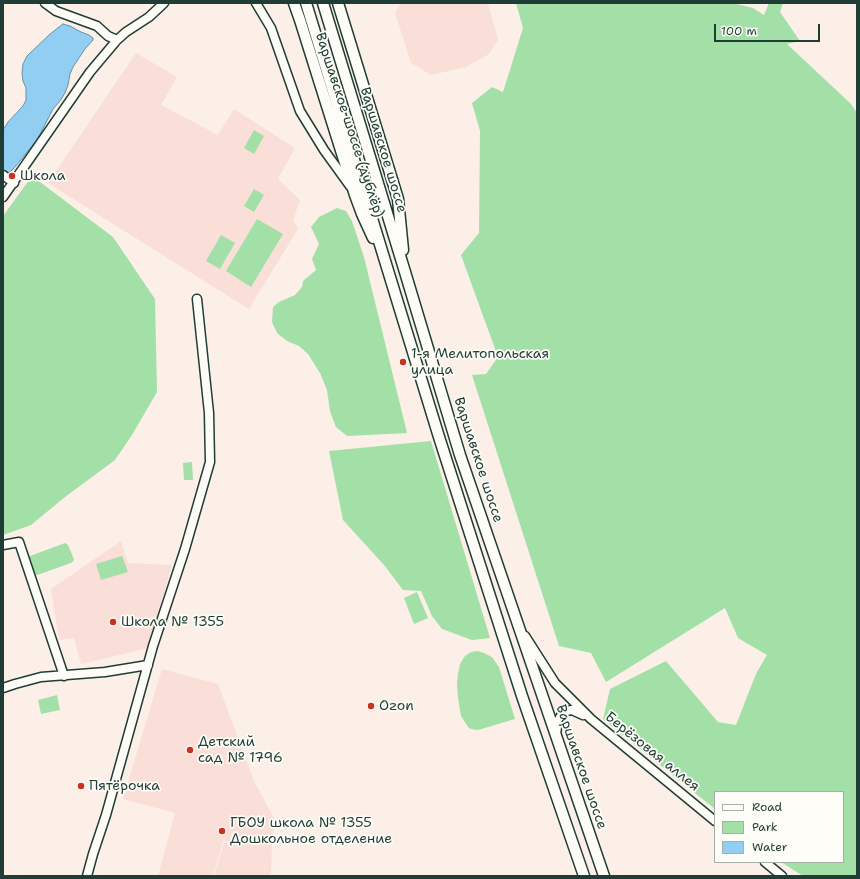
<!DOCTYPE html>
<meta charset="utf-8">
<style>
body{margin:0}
#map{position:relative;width:860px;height:879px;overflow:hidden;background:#fbefe8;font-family:"Shantell Sans",sans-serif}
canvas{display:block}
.frame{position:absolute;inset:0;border:4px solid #1f3d34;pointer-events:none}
.legend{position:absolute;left:714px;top:791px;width:130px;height:72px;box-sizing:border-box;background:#fdfcf7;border:1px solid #a4b0a9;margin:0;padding:5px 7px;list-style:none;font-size:12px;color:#1f3d34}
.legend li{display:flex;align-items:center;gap:8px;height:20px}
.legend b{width:20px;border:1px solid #a4b0a9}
.scale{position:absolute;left:714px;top:24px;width:106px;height:18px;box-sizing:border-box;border:2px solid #1f3d34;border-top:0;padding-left:5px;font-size:12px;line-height:14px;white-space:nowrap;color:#1f3d34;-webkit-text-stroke:3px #fdfcf7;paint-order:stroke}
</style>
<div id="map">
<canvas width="860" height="879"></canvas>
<div class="frame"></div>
<ul class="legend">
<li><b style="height:5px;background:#fdfcf7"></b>Road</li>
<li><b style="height:11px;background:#a2e0a7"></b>Park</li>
<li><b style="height:11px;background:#92cef2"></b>Water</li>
</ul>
<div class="scale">100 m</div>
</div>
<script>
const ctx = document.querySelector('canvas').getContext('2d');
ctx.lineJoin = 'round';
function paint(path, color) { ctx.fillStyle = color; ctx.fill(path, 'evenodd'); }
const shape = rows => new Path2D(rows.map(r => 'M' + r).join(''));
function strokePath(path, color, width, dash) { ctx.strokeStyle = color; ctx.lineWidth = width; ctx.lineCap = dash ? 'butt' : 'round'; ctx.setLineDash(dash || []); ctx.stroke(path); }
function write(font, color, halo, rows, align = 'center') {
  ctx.font = font + ' "Shantell Sans",sans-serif'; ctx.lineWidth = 3.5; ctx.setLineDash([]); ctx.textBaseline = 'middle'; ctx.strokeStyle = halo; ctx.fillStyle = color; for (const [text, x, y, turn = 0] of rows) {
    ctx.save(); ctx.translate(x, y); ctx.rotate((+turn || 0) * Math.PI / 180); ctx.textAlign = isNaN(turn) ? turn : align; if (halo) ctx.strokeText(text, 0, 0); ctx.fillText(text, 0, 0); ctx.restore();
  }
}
paint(shape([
 [401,3,488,3,498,40,489,54,466,67,431,75,411,63,395,13],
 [136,53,177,77,161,105,218,135,234,109,295,148,278,179,300,200,293,220,298,229,249,309,48,183],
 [121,541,128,563,172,565,148,648,81,664,74,638,59,640,51,589],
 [162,669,218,684,254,781,275,820,272,841,223,841,213,876,158,876,175,813,123,799],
 [224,843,272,843,271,876,214,876]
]), '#f9dfd7');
paint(shape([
 [516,3,732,3,753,8,764,15,769,3,783,3,780,12,800,41,787,44,851,104,857,113,857,876,803,876,781,862,843,862,843,792,715,792,715,809,603,719,610,689,666,661,718,722,736,725,750,689,757,672,767,655,738,638,725,608,606,682,591,653,559,646,472,375,486,374,498,357,461,255,479,233,480,131,472,103,492,87,503,92,523,28],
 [254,130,264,136,254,154,244,148],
 [32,176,113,237,155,299,157,392,132,435,115,460,65,497,31,525,3,535,3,216],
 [254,189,264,195,254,212,244,206],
 [337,208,346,211,352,221,364,257,407,433,347,436,336,427,330,411,327,390,320,373,308,354,299,346,287,341,277,333,272,322,273,307,279,302,295,295,302,287,303,281,316,270,312,259,319,244,311,227,319,217],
 [257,219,283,234,251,287,226,271],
 [221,235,235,243,220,269,206,261],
 [431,441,490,638,472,640,442,629,432,616,421,591,403,590,384,565,343,520,329,451],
 [192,462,193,480,184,480,183,463],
 [65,543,68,545,73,557,74,560,71,563,40,574,37,575,35,574,30,559,30,556],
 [122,556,128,572,101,580,96,564],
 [417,592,428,618,414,624,404,598],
 [478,651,484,653,492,657,499,667,515,719,478,730,471,729,468,727,461,716,458,698,457,683,458,674,460,664,465,656,471,652],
 [57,695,60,710,41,714,38,700]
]), '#a2e0a7');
const water = shape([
 [63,24,70,26,81,32,89,35,93,38,93,40,85,49,73,67,70,74,68,85,65,93,60,101,53,109,37,140,15,167,10,172,7,173,3,172,3,130,8,122,23,106,26,100,26,88,23,81,22,73,23,64,27,56,50,34,63,24]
]);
paint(water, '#92cef2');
strokePath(water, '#6494a6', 1);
const minor = shape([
 [45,3,56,11,97,26,108,36,117,40],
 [256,3,271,28,300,111,324,150,350,186],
 [3,175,14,183],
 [3,197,90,72,117,40,126,32,149,17,164,3],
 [3,545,19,542,64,676],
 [525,636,555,683,591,719,715,821],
 [3,688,15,684,41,677,105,672,148,665],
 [556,734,558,721,562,714,566,711,572,710,583,715],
 [765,862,782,876],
 [87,876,93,854,106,815,153,646,185,549,210,462,209,413,197,299]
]);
const major = shape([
 [294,3,300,20,355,195,362,214,373,238],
 [306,3,439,437,522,696,584,876],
 [323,3,405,272,460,455,604,876],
 [338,3,398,199,403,250]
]);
strokePath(minor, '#1f3d34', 11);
strokePath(major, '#1f3d34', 13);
strokePath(minor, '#fdfcf7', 8);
strokePath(major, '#fdfcf7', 10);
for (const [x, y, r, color] of [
 [12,176,4,"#c8321e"],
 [403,362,4,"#c8321e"],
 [113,622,4,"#c8321e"],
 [371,706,4,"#c8321e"],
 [190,750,4,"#c8321e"],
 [81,786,4,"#c8321e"],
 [222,831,4,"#c8321e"]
]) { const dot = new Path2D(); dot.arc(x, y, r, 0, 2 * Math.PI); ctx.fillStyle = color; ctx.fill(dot); strokePath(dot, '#fdfcf7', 1.5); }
write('14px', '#1f3d34', '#fdfcf7', [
 ["Варшавское шоссе (дублёр)",349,125,72],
 ["Варшавское шоссе",383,150,73],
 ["Варшавское шоссе",478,460,72],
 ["Берёзовая аллея",652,752,39],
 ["Варшавское шоссе",581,767,71]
]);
write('14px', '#1f3d34', '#fdfcf7', [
 ["Школа",20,176],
 ["1-я Мелитопольская",411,354],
 ["улица",411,370],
 ["Школа № 1355",121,622],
 ["Ozon",379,706],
 ["Детский",198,742],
 ["сад № 1796",198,758],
 ["Пятёрочка",89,786],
 ["ГБОУ школа № 1355",230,823],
 ["Дошкольное отделение",230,839]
], 'left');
</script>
